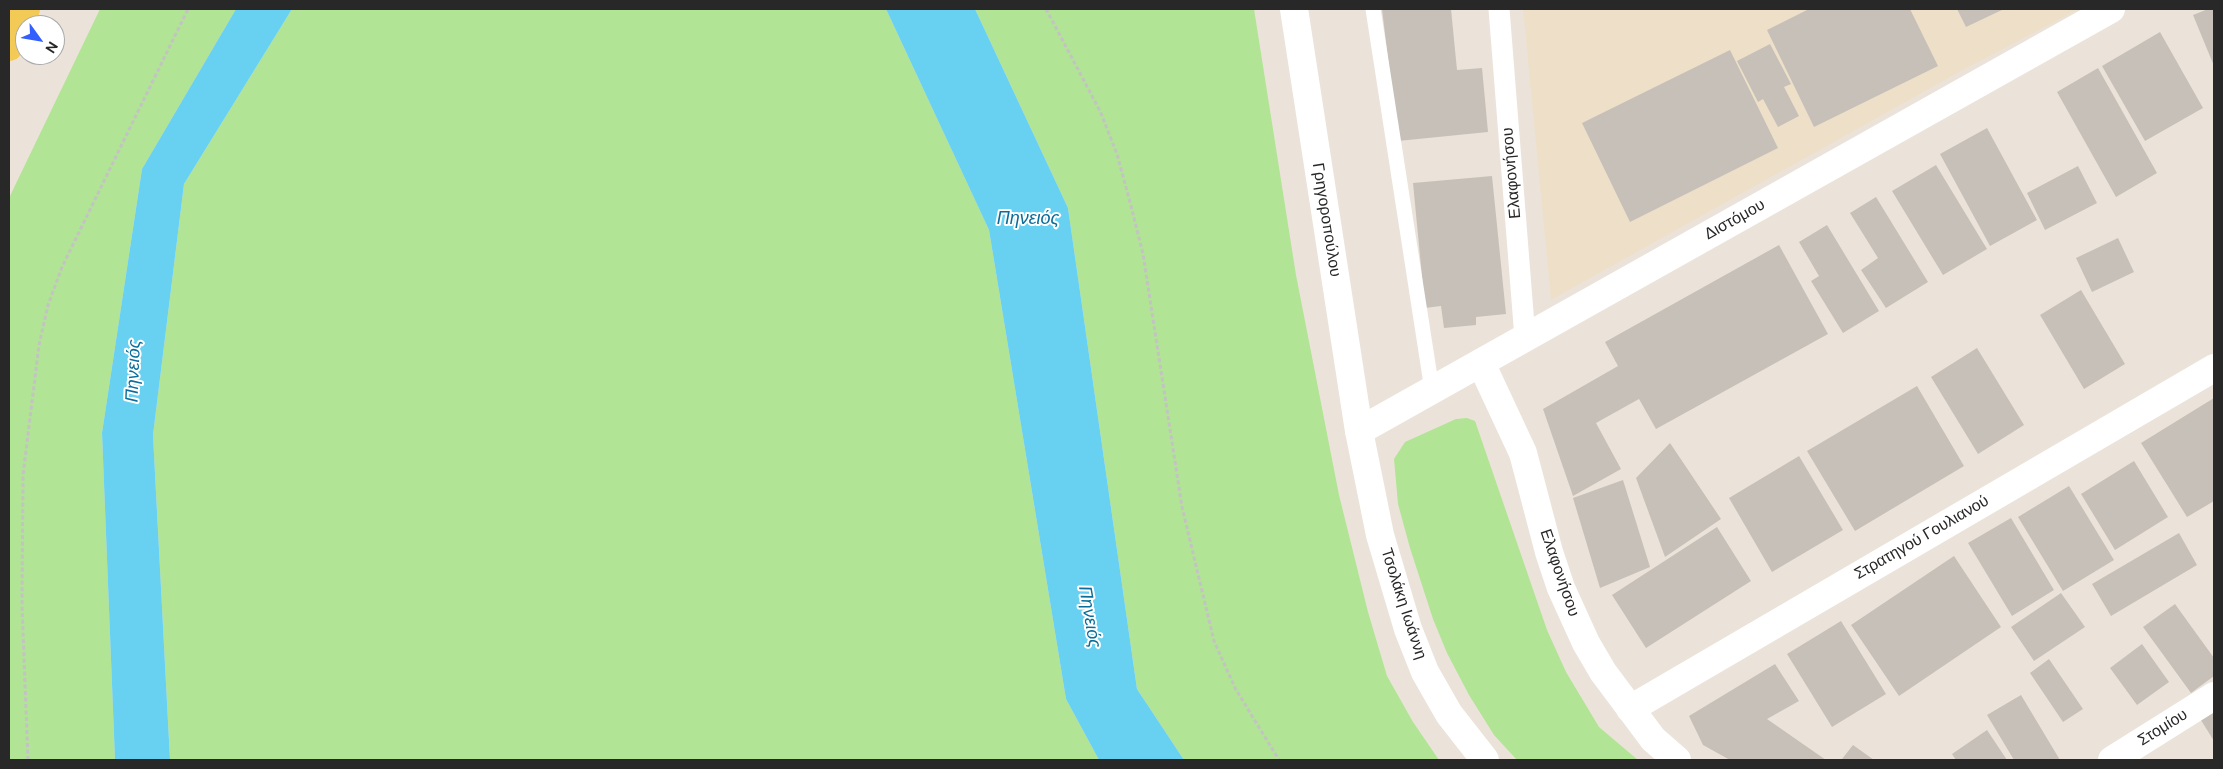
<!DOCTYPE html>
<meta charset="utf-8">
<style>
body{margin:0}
#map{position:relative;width:2223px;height:769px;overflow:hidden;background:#ebe3d9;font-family:"DM Sans",sans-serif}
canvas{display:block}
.frame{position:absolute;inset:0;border:10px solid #282828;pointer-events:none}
.north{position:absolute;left:15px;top:15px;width:50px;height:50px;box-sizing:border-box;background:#fff;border:1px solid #a9a9a9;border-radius:50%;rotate:122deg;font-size:14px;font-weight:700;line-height:20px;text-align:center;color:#282828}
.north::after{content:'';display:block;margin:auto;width:18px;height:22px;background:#335ffe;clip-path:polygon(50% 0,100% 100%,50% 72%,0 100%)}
</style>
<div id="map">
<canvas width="2223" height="769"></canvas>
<div class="frame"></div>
<div class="north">N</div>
</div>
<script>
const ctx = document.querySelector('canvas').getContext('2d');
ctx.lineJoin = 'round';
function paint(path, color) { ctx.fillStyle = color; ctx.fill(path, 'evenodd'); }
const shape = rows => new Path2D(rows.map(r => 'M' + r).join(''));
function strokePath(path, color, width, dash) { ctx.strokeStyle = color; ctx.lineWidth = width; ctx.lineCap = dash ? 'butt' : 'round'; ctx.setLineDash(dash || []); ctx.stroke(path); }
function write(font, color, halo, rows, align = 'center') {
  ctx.font = font + ' "DM Sans",sans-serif'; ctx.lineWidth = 4; ctx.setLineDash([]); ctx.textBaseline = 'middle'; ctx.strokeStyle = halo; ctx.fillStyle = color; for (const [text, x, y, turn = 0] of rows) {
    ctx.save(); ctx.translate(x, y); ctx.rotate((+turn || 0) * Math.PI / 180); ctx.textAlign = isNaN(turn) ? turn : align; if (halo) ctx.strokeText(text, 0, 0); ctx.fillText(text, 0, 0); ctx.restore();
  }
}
paint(shape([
 [1523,9,2079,9,1963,70,1551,300]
]), '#eee0c8');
paint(shape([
 [100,9,236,9,142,169,102,433,115,760,9,760,9,198],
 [292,9,886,9,989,230,1066,699,1099,760,170,760,153,435,184,184],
 [975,9,1254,9,1296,275,1339,495,1368,612,1387,676,1413,722,1439,760,1184,760,1137,689,1068,208],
 [1467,418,1475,421,1547,630,1566,672,1599,727,1638,760,1517,760,1494,735,1469,695,1447,653,1433,619,1410,548,1398,504,1394,459,1405,442,1456,419]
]), '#b1e494');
paint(shape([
 [236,9,292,9,184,184,153,435,170,760,115,760,102,433,142,169],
 [886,9,975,9,1068,208,1137,689,1184,760,1099,760,1066,699,989,230]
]), '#68d1f1');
paint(shape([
 [1382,9,1451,9,1457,70,1482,68,1488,132,1398,141],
 [1809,9,1910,9,1938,66,1814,127,1767,30],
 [1957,9,2004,9,1966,27],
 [2208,9,2214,9,2214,66,2193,15],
 [2160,32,2203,108,2145,141,2102,66],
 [1770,44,1791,84,1784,87,1799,116,1778,127,1763,99,1758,102,1737,61],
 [1730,50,1778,148,1630,222,1582,123],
 [2098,68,2157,173,2116,197,2057,92],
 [1987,128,2037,220,1990,246,1940,154],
 [1936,165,1987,249,1943,275,1892,191],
 [2078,166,2097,203,2045,230,2027,193],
 [1492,176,1506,314,1476,317,1476,325,1444,328,1441,306,1425,308,1413,183],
 [1876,197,1928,282,1886,308,1861,270,1878,258,1850,213],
 [1827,225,1879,311,1843,333,1811,281,1819,276,1799,242],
 [2118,238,2134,272,2092,292,2076,258],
 [1779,245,1828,334,1656,429,1639,399,1596,423,1621,469,1573,496,1543,409,1618,366,1605,342],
 [2081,290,2125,364,2084,389,2040,315],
 [1977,348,2024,425,1978,454,1931,377],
 [1917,386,1964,466,1855,531,1807,451],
 [2214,398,2214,501,2187,517,2141,443],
 [1670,443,1721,519,1665,557,1636,478],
 [1799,456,1843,530,1772,572,1729,498],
 [2134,461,2168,517,2115,550,2081,494],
 [1623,480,1650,567,1600,588,1573,498],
 [2069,486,2114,560,2063,591,2018,517],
 [2011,518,2054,590,2012,616,1968,543],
 [1717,527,1751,581,1646,648,1612,595],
 [2179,533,2197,565,2111,616,2092,584],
 [1954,556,2001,627,1899,696,1851,625],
 [2061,593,2085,627,2034,661,2011,627],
 [2175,604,2214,658,2214,676,2191,693,2143,627],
 [1841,621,1886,694,1832,727,1787,654],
 [2142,644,2169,682,2137,705,2110,668],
 [2049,659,2083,709,2063,722,2030,673],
 [1775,664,1799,701,1767,719,1826,760,1730,760,1703,745,1689,716],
 [2021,695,2060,760,2014,760,1987,715],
 [2214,707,2214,741,2199,717],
 [1987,730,2007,760,1956,760,1952,754],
 [1853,745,1874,760,1842,759]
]), '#c6c0b9');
strokePath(shape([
 [1046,9,1100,111,1117,154,1131,206,1143,254,1182,507,1214,641,1235,688,1279,760],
 [28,760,22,606,23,475,39,345,48,305,62,267,188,9]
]), '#c3c3c3', 3, [4, 2.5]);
strokePath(shape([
 [1373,9,1432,390]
]), '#fff', 15);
strokePath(shape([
 [1499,9,1525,338]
]), '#fff', 21);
strokePath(shape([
 [1481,363,1523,453,1549,552,1561,588,1586,643,1603,672,1653,739,1677,760],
 [1359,431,2111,9],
 [1630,709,2214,368],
 [2112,760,2214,696]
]), '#fff', 28);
strokePath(shape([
 [1294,9,1359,431,1380,535,1408,629,1425,672,1449,714,1485,760]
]), '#fff', 28);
strokePath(shape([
 [9,47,26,9]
]), '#f4ca56', 28);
write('16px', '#282828', '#fff', [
 ["Ελαφονήσου",1512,173,-95],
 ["Γρηγοροπούλου",1326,220,81],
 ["Διστόμου",1735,220,-29],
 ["Στρατηγού Γουλιανού",1922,538,-30],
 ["Ελαφονήσου",1559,573,71],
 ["Τσολάκη Ιωάννη",1403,604,72],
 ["Στομίου",2163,728,-32]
]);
write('italic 18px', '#0a6d9a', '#fff', [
 ["Πηνειός",1028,219],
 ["Πηνειός",134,371,-88],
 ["Πηνειός",1089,617,80]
]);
</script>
